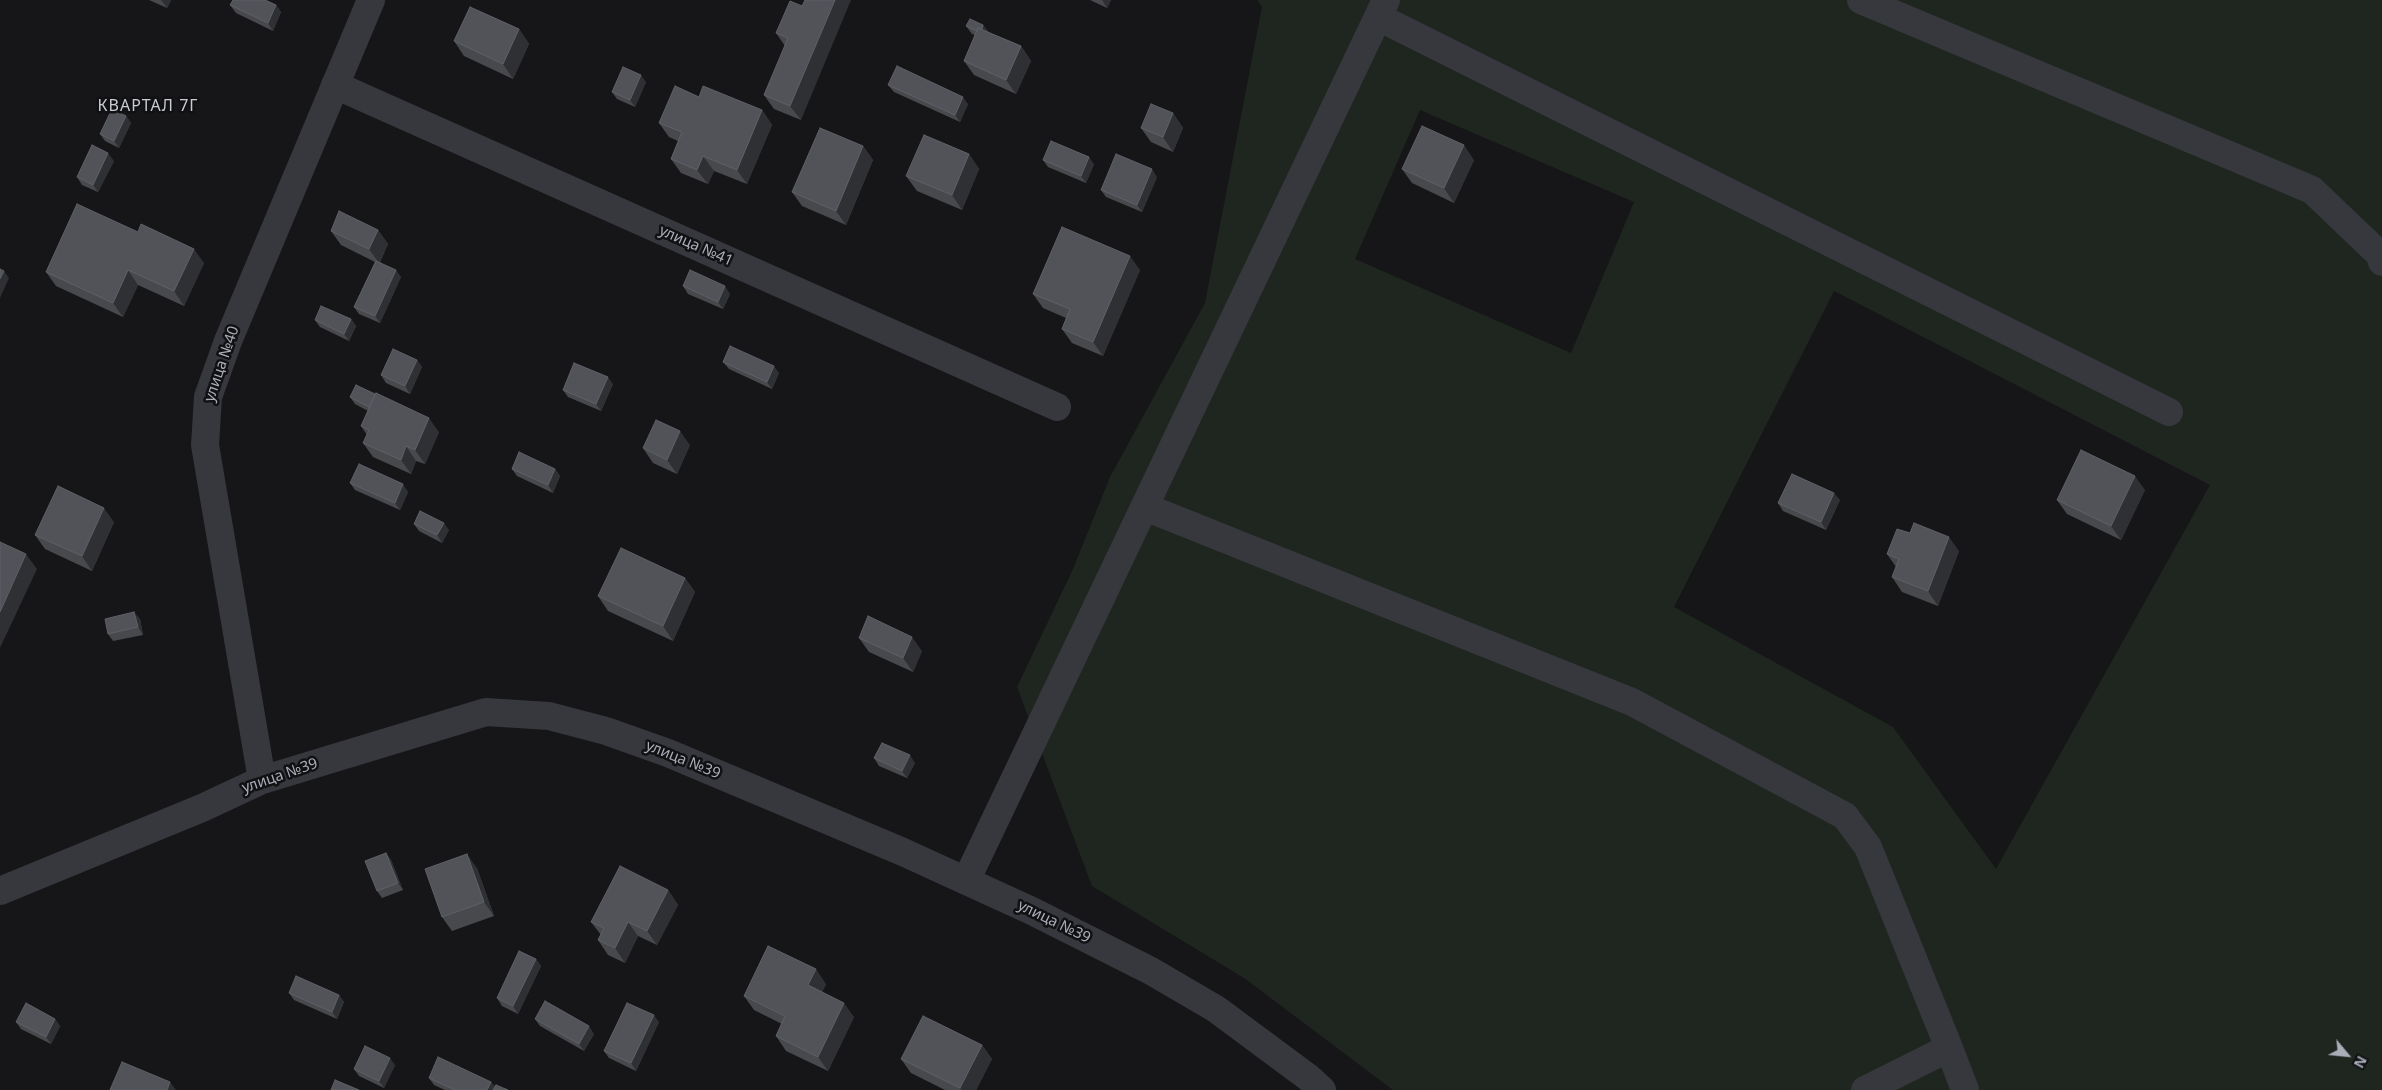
<!DOCTYPE html>
<meta charset="utf-8">
<style>
body{margin:0}
#map{position:relative;width:2382px;height:1090px;overflow:hidden;background:#161618;font-family:"Noto Sans",sans-serif}
canvas{display:block}
.north{position:absolute;left:2322px;top:1030px;width:50px;height:50px;-webkit-text-stroke:4px #111113;paint-order:stroke;rotate:118deg;font-size:14px;font-weight:700;line-height:20px;text-align:center;color:#a8adb8}
.north::after{content:'';display:block;margin:auto;width:18px;height:22px;background:#a8adb8;clip-path:polygon(50% 0,100% 100%,50% 72%,0 100%)}
</style>
<div id="map">
<canvas width="2382" height="1090"></canvas>
<div class="north">N</div>
</div>
<script>
const ctx = document.querySelector('canvas').getContext('2d');
ctx.lineJoin = 'round';
function paint(path, color) { ctx.fillStyle = color; ctx.fill(path, 'evenodd'); }
const shape = rows => new Path2D(rows.map(r => 'M' + r).join(''));
function strokePath(path, color, width, dash) { ctx.strokeStyle = color; ctx.lineWidth = width; ctx.lineCap = dash ? 'butt' : 'round'; ctx.setLineDash(dash || []); ctx.stroke(path); }
function write(font, color, halo, rows, align = 'center') {
  ctx.font = font + ' "Noto Sans",sans-serif'; ctx.lineWidth = 5; ctx.setLineDash([]); ctx.textBaseline = 'middle'; ctx.strokeStyle = halo; ctx.fillStyle = color; for (const [text, x, y, turn = 0] of rows) {
    ctx.save(); ctx.translate(x, y); ctx.rotate((+turn || 0) * Math.PI / 180); ctx.textAlign = isNaN(turn) ? turn : align; if (halo) ctx.strokeText(text, 0, 0); ctx.fillText(text, 0, 0); ctx.restore();
  }
}
paint(shape([
 [1257,0,2382,0,2382,1090,1393,1090,1244,978,1092,886,1017,687,1073,569,1110,477,1205,303,1262,7],
 [1420,110,1634,202,1571,353,1355,259],
 [1834,291,2210,485,1996,869,1893,727,1674,607]
]), '#1e261f');
strokePath(shape([
 [1861,0,2312,190,2380,255,2382,262],
 [1378,17,2169,412],
 [335,85,1057,407],
 [1145,507,1632,702,1845,816,1868,847,1949,1048,1865,1090],
 [262,780,205,445,208,397,228,341,371,0],
 [966,881,1386,0],
 [0,891,202,808,262,780,486,712,549,716,606,731,668,753,903,852,1032,911,1151,971,1216,1009,1309,1078,1322,1090],
 [1949,1048,1965,1090]
]), '#37383d', 28);
paint(shape([
 [149,0,171,0,167,8],
 [1090,0,1111,0,1107,8],
 [230,5,276,5,281,12,273,31,236,13],
 [802,6,801,120,774,109,764,95,785,46,776,33],
 [983,25,988,32,1021,46,1031,61,1016,94,974,75,964,61,975,35,972,34,966,26],
 [519,29,529,44,513,79,464,56,454,41],
 [646,82,635,107,617,99,612,92],
 [888,85,968,104,960,122,894,92],
 [699,97,762,110,772,125,747,184,714,171,708,184,681,173,671,159,678,141,669,137,659,123],
 [1173,113,1183,128,1173,152,1151,142,1141,128],
 [126,116,131,123,119,148,105,141,100,134],
 [863,146,873,160,846,225,802,206,792,192],
 [969,154,979,169,962,210,917,191,906,176],
 [1043,160,1094,164,1086,183,1048,167],
 [1474,160,1454,203,1412,183,1402,169],
 [114,161,98,192,82,185,77,177],
 [1157,177,1142,212,1106,197,1101,190],
 [378,230,388,244,380,262,401,277,380,323,359,314,354,307,375,262,341,245,331,231],
 [204,263,184,306,138,285,123,317,56,286,46,272],
 [1140,270,1103,356,1072,343,1062,329,1066,318,1043,308,1033,294],
 [683,286,730,294,723,309,688,294],
 [351,319,356,326,349,341,320,327,315,320],
 [417,360,422,367,410,394,386,383,381,375],
 [723,362,779,373,772,389,729,369],
 [613,384,601,411,568,397,563,390],
 [350,397,439,432,425,464,416,461,411,474,373,457,363,443,367,435,361,426,368,411,355,404],
 [690,445,677,474,653,463,643,448],
 [512,469,555,469,560,476,553,493,517,476],
 [350,483,408,492,400,510,355,490],
 [2145,490,2121,540,2067,514,2057,500],
 [1840,500,1826,530,1783,511,1778,503],
 [114,522,92,571,45,549,35,535],
 [414,524,449,530,442,543,419,531],
 [1959,551,1938,606,1902,592,1892,577,1896,567,1887,554],
 [685,578,695,592,673,641,608,611,598,596],
 [140,619,143,635,113,641,108,634],
 [859,638,922,651,913,672,869,652],
 [874,758,915,763,907,778,879,766],
 [386,853,391,860,403,890,382,898,377,891],
 [477,868,494,916,452,931,442,917],
 [668,890,678,905,657,945,638,936,625,963,608,955,598,940,601,935,591,922],
 [536,959,541,966,518,1014,502,1006,497,998],
 [826,984,822,992,854,1017,828,1071,786,1051,776,1036,782,1024,754,1010,744,996],
 [289,993,339,995,344,1002,337,1019,294,1000],
 [55,1019,60,1026,51,1044,21,1029,16,1022],
 [535,1019,594,1034,584,1051,540,1026],
 [659,1022,636,1071,609,1058,604,1051],
 [982,1045,992,1059,976,1090,945,1090,911,1073,901,1059],
 [395,1065,384,1088,359,1076,354,1069],
 [429,1078,491,1082,495,1087,508,1090,445,1090,434,1085]
]), '#47494d');
paint(shape([
 [161,0,171,0,167,8],
 [835,0,851,0,801,120,790,106],
 [1102,0,1111,0,1107,8],
 [276,5,281,12,273,31,268,23],
 [983,25,989,32,980,33],
 [519,29,529,44,513,79,503,64],
 [1021,46,1031,61,1016,94,1006,80],
 [641,75,646,82,635,107,630,100],
 [963,97,968,104,960,122,955,115],
 [762,110,772,125,747,184,737,170],
 [1173,113,1183,128,1173,152,1163,137],
 [126,116,131,123,119,148,114,141],
 [1464,145,1474,160,1454,203,1444,188],
 [863,146,873,160,846,225,836,211],
 [108,153,114,161,98,192,93,185],
 [969,154,979,169,962,210,952,195],
 [703,156,714,171,708,184,697,170],
 [1089,157,1094,164,1086,183,1081,176],
 [1152,169,1157,177,1142,212,1137,205],
 [378,230,388,244,379,263,369,249],
 [194,249,204,263,184,306,174,291],
 [1130,256,1140,270,1103,356,1093,342],
 [128,270,138,285,123,317,113,303],
 [396,270,401,277,380,323,375,316],
 [4,271,9,278,0,298,0,279],
 [725,286,730,294,723,309,718,302],
 [351,319,356,326,349,341,344,334],
 [417,360,422,367,410,394,405,386],
 [774,366,779,373,772,389,767,382],
 [608,377,613,384,601,411,596,404],
 [429,418,439,432,425,464,415,450],
 [680,431,690,445,677,474,667,460],
 [406,446,416,461,411,474,401,460],
 [555,469,560,476,553,493,548,485],
 [2135,476,2145,490,2121,540,2111,526],
 [403,484,408,492,400,510,395,503],
 [1834,493,1840,500,1826,530,1821,522],
 [104,508,114,522,92,571,82,556],
 [444,523,449,530,442,543,437,535],
 [1949,537,1959,551,1938,606,1928,591],
 [26,554,37,569,0,648,0,612],
 [685,578,695,592,673,641,663,626],
 [134,612,140,619,143,635,138,627],
 [912,637,922,651,913,672,903,658],
 [910,755,915,763,907,778,902,771],
 [386,853,391,860,403,890,398,883],
 [467,854,477,868,494,916,484,902],
 [668,890,678,905,657,945,647,931],
 [628,922,638,936,625,963,615,948],
 [536,959,541,966,518,1014,513,1006],
 [816,969,826,984,818,999,808,985],
 [339,995,344,1002,337,1019,332,1012],
 [844,1003,854,1017,828,1071,818,1057],
 [654,1015,659,1022,636,1071,631,1063],
 [55,1019,60,1026,51,1044,46,1037],
 [589,1026,594,1034,584,1051,579,1044],
 [982,1045,992,1059,976,1090,962,1090,960,1088],
 [390,1058,395,1065,384,1088,379,1081],
 [170,1082,176,1090,167,1090],
 [491,1082,496,1089,495,1090,487,1090]
]), '#2f3033');
const building = shape([
 [233,0,265,0,276,5,268,23,230,5,233,0],
 [805,0,835,0,790,106,764,95,788,38,776,33,790,1,802,6,805,0],
 [470,7,519,29,503,64,454,41,470,7],
 [970,19,983,25,982,29,978,28,977,31,966,26,970,19],
 [978,28,1021,46,1006,80,964,61,978,28],
 [897,66,963,97,955,115,888,85,897,66],
 [623,67,641,75,630,100,612,92,623,67],
 [675,86,699,97,703,86,762,110,737,170,703,156,697,170,671,159,682,132,659,123,675,86],
 [1151,104,1173,113,1163,137,1141,128,1151,104],
 [112,109,126,116,114,141,100,134,112,109],
 [1422,126,1464,145,1444,188,1402,169,1422,126],
 [820,128,863,146,836,211,792,192,820,128],
 [924,135,969,154,952,195,906,176,924,135],
 [1051,141,1089,157,1081,176,1043,160,1051,141],
 [92,145,108,153,93,185,77,177,92,145],
 [1116,154,1152,169,1137,205,1101,190,1116,154],
 [77,204,138,232,141,224,194,249,174,291,128,270,113,303,46,272,77,204],
 [339,211,378,230,369,249,331,231,339,211],
 [1062,227,1130,256,1093,342,1062,329,1070,309,1033,294,1062,227],
 [376,261,396,270,375,316,354,307,376,261],
 [0,269,4,271,0,279,0,269],
 [690,270,725,286,718,302,683,286,690,270],
 [321,306,351,319,344,334,315,320,321,306],
 [730,346,774,366,767,382,723,362,730,346],
 [393,349,417,360,405,386,381,375,393,349],
 [574,363,608,377,596,404,563,390,574,363],
 [356,385,375,394,369,407,350,397,356,385],
 [376,393,429,418,415,450,406,446,401,460,363,443,369,430,361,426,376,393],
 [656,420,680,431,667,460,643,448,656,420],
 [2081,450,2135,476,2111,526,2057,500,2081,450],
 [519,452,555,469,548,485,512,469,519,452],
 [359,464,403,484,395,503,350,483,359,464],
 [1792,474,1834,493,1821,522,1778,503,1792,474],
 [58,486,104,508,82,556,35,535,58,486],
 [420,511,444,523,437,535,414,524,420,511],
 [1914,523,1949,537,1928,591,1892,577,1899,559,1887,554,1897,529,1910,533,1914,523],
 [0,542,26,554,0,612,0,542],
 [621,548,685,578,663,626,598,596,621,548],
 [134,612,138,627,108,634,105,619,134,612],
 [868,616,912,637,903,658,859,638,868,616],
 [882,743,910,755,902,771,874,758,882,743],
 [386,853,398,883,377,891,365,861,386,853],
 [467,854,484,902,442,917,425,869,467,854],
 [620,866,668,890,647,931,628,922,615,948,598,940,604,928,591,922,620,866],
 [768,946,816,969,808,985,844,1003,818,1057,776,1036,785,1016,744,996,768,946],
 [519,951,536,959,513,1006,497,998,519,951],
 [296,976,339,995,332,1012,289,993,296,976],
 [545,1001,589,1026,579,1044,535,1019,545,1001],
 [26,1003,55,1019,46,1037,16,1022,26,1003],
 [627,1003,654,1015,631,1063,604,1051,627,1003],
 [923,1016,982,1045,960,1088,901,1059,923,1016],
 [365,1046,390,1058,379,1081,354,1069,365,1046],
 [438,1057,491,1082,487,1090,455,1090,429,1078,438,1057],
 [122,1062,170,1082,167,1090,110,1090,122,1062],
 [335,1080,359,1090,331,1090,335,1080],
 [496,1085,508,1090,493,1090,496,1085]
]);
paint(building, '#525359');
strokePath(building, '#5f6168', 1);
write('15px', '#a8adb8', '#111113', [
 ["улица №41",696,246,24],
 ["улица №40",222,364,-71],
 ["улица №39",683,760,22],
 ["улица №39",280,776,-19],
 ["улица №39",1054,922,26]
]);
ctx.letterSpacing = '1px';
write('16px', '#c9ccd4', '#111113', [
 ["КВАРТАЛ 7Г",148,106]
]);
ctx.letterSpacing = '0px';
</script>
